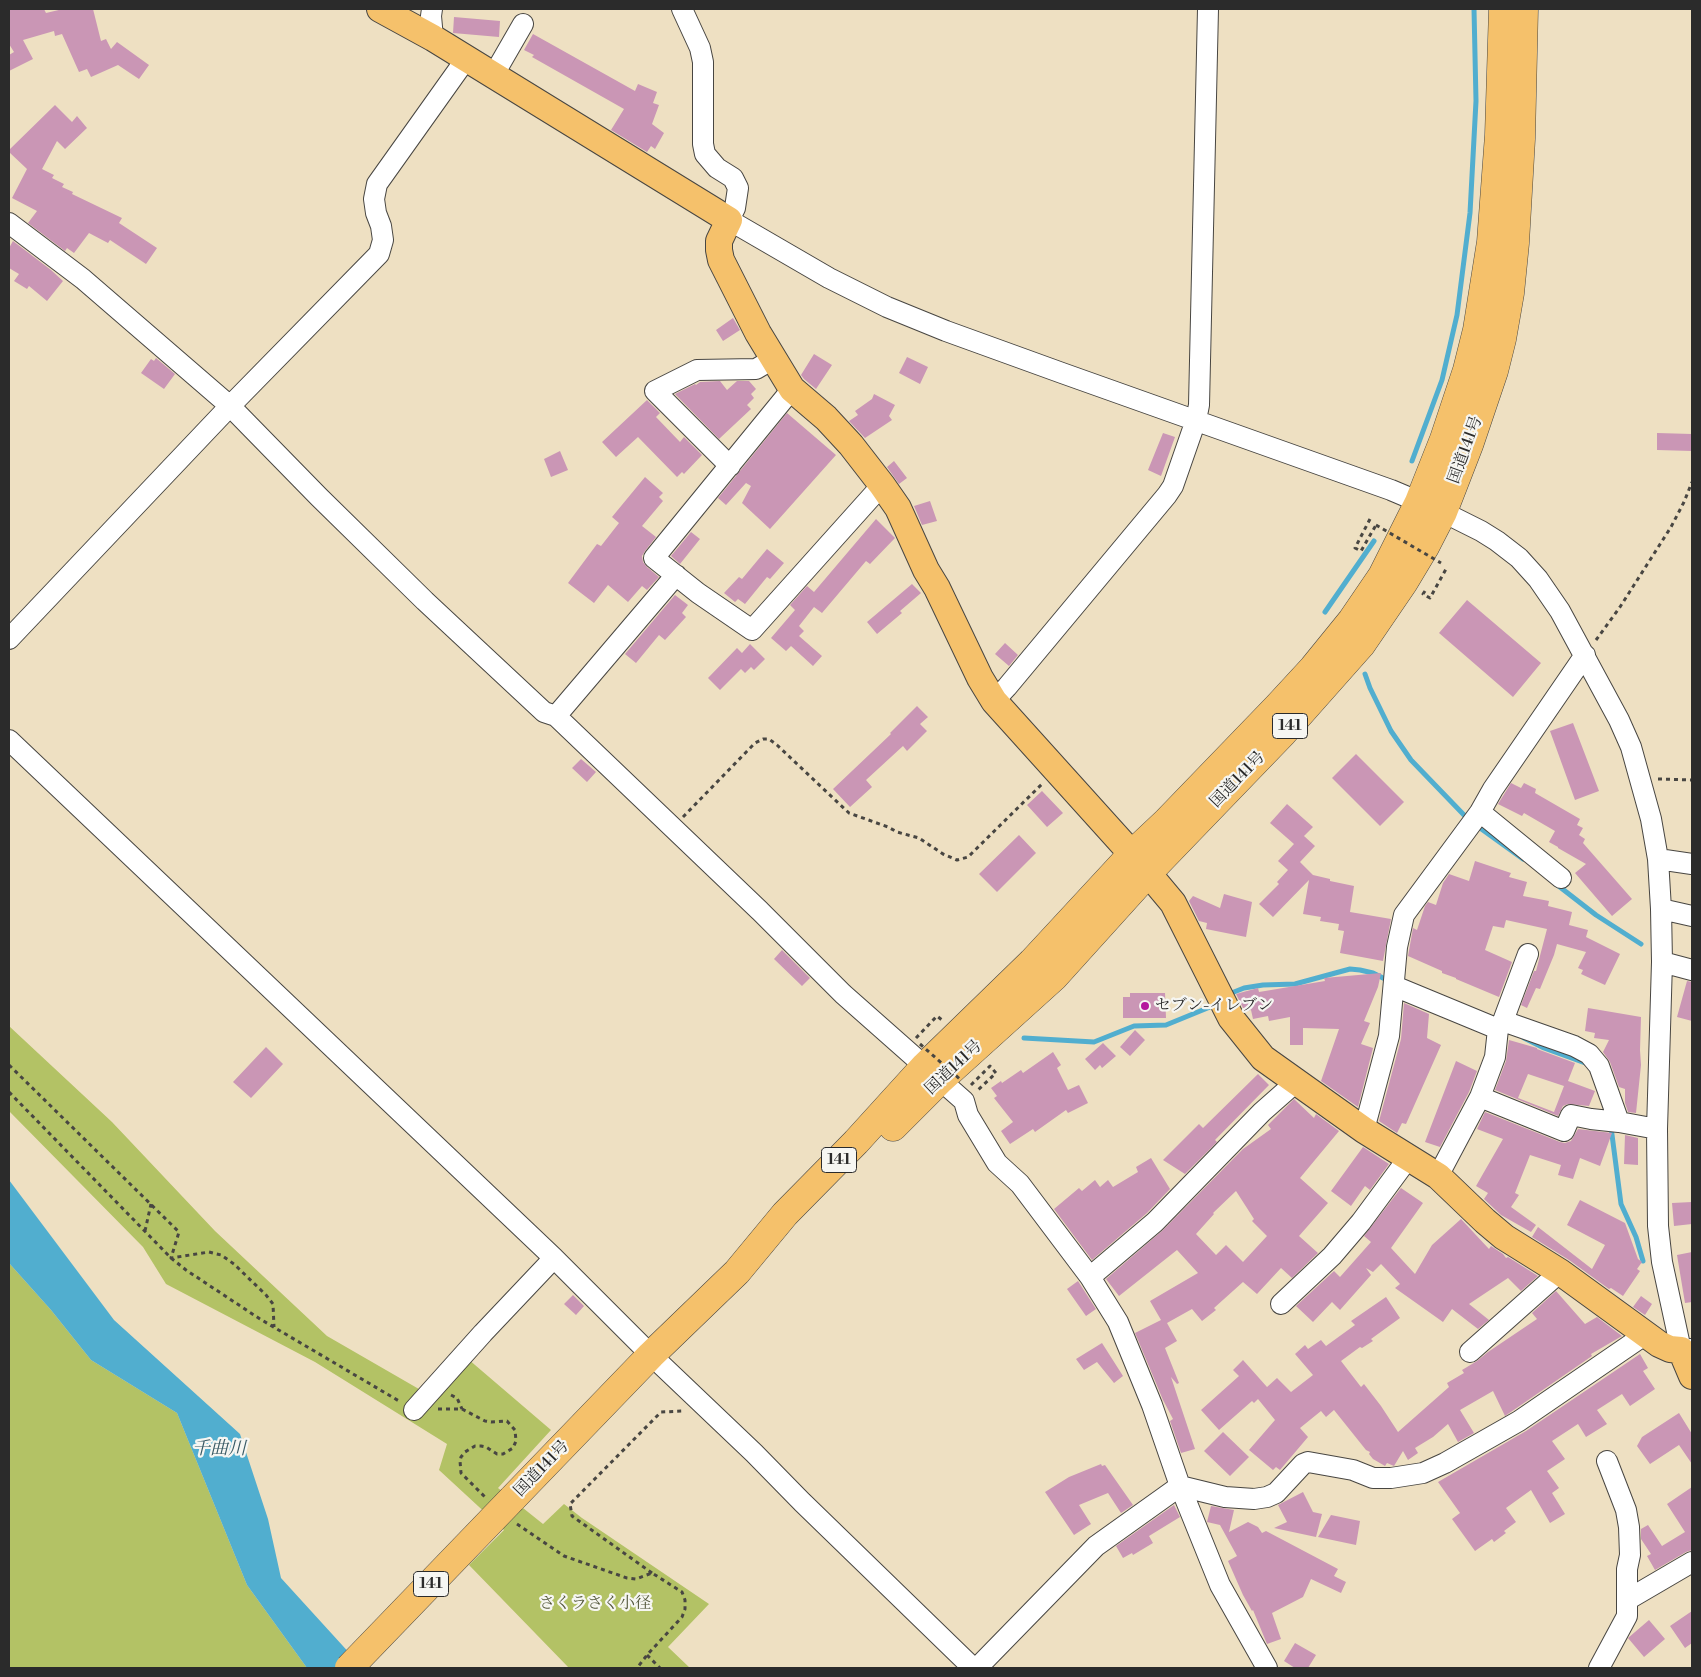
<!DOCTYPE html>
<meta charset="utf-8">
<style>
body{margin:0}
#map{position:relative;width:1701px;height:1677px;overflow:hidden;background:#eee0c2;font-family:"Libre Bodoni",serif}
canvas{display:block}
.frame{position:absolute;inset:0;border:10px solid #2b2b2b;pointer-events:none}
</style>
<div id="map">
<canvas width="1701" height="1677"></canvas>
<div class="frame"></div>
</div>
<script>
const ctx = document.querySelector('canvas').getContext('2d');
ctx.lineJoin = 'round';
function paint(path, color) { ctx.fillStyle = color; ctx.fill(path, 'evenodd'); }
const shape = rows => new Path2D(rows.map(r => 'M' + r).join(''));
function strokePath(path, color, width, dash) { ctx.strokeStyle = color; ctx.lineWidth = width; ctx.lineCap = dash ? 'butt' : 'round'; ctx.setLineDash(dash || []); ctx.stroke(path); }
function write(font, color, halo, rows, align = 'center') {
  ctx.font = font + ' "Libre Bodoni","Noto Serif JP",serif'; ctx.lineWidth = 4.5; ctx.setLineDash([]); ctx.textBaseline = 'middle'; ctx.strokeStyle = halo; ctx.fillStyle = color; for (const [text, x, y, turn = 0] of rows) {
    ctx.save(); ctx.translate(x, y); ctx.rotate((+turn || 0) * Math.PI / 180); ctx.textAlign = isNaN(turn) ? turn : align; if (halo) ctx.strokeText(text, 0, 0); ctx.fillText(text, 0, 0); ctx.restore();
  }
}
paint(shape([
 [9,1026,112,1122,215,1231,327,1336,431,1396,468,1359,551,1430,498,1488,543,1524,564,1504,582,1518,709,1604,668,1647,690,1668,569,1668,469,1565,504,1530,439,1470,447,1444,315,1362,166,1284,143,1247,9,1111],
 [9,1263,51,1310,91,1360,177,1413,247,1585,307,1668,9,1668]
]), '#b3c265');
paint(shape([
 [9,1180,114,1320,240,1434,268,1519,281,1578,363,1668,307,1668,247,1585,177,1413,91,1360,51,1310,9,1263]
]), '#51aecf');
strokePath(shape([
 [1412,461,1442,380,1457,315,1470,213,1476,101,1474,9],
 [1325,612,1374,541],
 [1365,674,1370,688,1391,731,1411,760,1464,815],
 [1480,828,1523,859],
 [1556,884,1596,915,1641,944],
 [1229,994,1244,988,1263,985,1295,984,1350,969,1360,970,1373,973,1387,980],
 [1024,1038,1094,1042,1134,1026,1166,1025,1210,1007],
 [1524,1038,1544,1048,1588,1064],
 [1611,1127,1621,1204,1636,1237,1643,1261]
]), '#51aecf', 5);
paint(shape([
 [9,9,44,9,46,13,63,9,93,9,101,41,106,39,111,49,117,42,149,65,139,79,118,65,91,77,87,69,79,72,62,34,55,36,54,31,23,40,33,59,9,71,9,55,14,52,9,44],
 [454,17,500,21,499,37,453,33],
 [533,34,635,91,638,84,657,92,653,103,659,105,652,124,664,133,655,149,651,146,647,152,611,130,624,109,532,57,534,55,524,50],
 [55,105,72,122,77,116,87,128,65,149,57,141,42,169,54,175,52,178,64,184,62,187,73,192,72,194,122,218,119,223,157,248,146,264,110,240,108,243,89,233,74,253,67,248,65,251,28,223,37,211,12,198,27,169,9,152,9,150],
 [13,241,51,270,63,281,47,301,29,286,27,289,14,281,19,274,9,268,9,248],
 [733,318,740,330,723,341,716,330],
 [814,354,832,365,816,389,804,379,801,375],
 [907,357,928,367,920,384,899,373],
 [156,358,175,374,164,389,141,373,151,359,154,361],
 [720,381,727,390,737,381,749,381,756,389,751,394,754,398,747,405,751,409,719,439,675,394,695,384,696,385,700,382],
 [874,394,895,405,889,416,892,420,865,438,849,421,858,415,855,411,872,399],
 [647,400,660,413,656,417,680,442,684,437,702,455,684,474,682,472,677,477,638,437,616,457,602,442],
 [787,413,836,455,770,529,742,503,751,486,746,483,726,505,718,498],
 [1163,433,1175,437,1161,476,1148,470],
 [1657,433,1692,434,1692,451,1657,450],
 [560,451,568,470,551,477,544,459],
 [894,461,907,478,899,484,887,467],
 [645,477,663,493,659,497,663,501,642,526,656,537,645,551,642,556,643,562,647,567,659,577,647,590,642,586,628,602,608,585,594,603,568,583,597,544,601,546,619,523,612,517],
 [930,501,937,521,922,525,914,506],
 [876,519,895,538,870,564,866,561,822,613,814,607,799,626,804,631,799,636,822,656,813,666,791,646,786,651,771,638,795,610,790,605,807,586,814,592],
 [691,532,700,539,680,564,671,556],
 [767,549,784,563,770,579,767,577,745,604,738,599,735,602,724,593,739,577,742,579],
 [912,584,921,593,900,611,902,613,877,634,867,622],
 [675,595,688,605,682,613,686,617,665,640,659,635,636,663,625,654],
 [1467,600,1541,663,1513,697,1439,633],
 [1005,643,1018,655,1009,666,995,654],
 [750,644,765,659,754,670,751,667,745,673,741,669,720,690,708,678,737,648,742,653],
 [917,706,928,717,920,724,927,731,907,751,903,746,866,780,872,787,850,807,833,789,891,734,890,733],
 [1573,723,1599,791,1575,800,1550,731],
 [1356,754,1404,802,1380,826,1332,778],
 [581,759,596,772,587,782,572,768],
 [1511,783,1521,788,1524,783,1536,789,1535,793,1580,819,1577,825,1583,828,1579,835,1585,839,1583,843,1632,899,1612,916,1575,873,1586,864,1558,848,1558,847,1549,842,1555,831,1524,813,1522,816,1498,804],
 [1042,791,1063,813,1047,827,1027,805],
 [1287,804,1313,827,1304,836,1315,846,1300,862,1313,875,1330,879,1330,881,1354,886,1350,912,1391,919,1383,961,1340,953,1344,931,1338,930,1339,924,1320,921,1321,917,1303,914,1309,880,1273,917,1259,904,1279,884,1277,882,1288,870,1278,861,1294,844,1270,823],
 [1019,835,1036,853,997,892,979,874],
 [1475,861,1511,873,1509,877,1527,882,1523,896,1549,901,1548,906,1572,912,1569,925,1588,930,1586,937,1620,954,1605,985,1581,974,1583,970,1578,968,1586,952,1557,944,1554,955,1540,989,1536,988,1527,1008,1521,1005,1534,971,1536,971,1547,929,1506,920,1504,928,1493,926,1485,950,1512,962,1499,997,1456,979,1456,978,1442,973,1442,971,1408,956,1413,928,1417,930,1425,906,1428,902,1436,905,1443,883,1449,874,1469,881],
 [1224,894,1252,902,1246,937,1206,929,1207,923,1199,921,1189,901,1193,896,1220,908],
 [782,950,810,978,802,986,774,959],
 [1381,973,1378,987,1364,1021,1370,1023,1361,1044,1373,1048,1358,1107,1321,1081,1339,1029,1303,1028,1303,1045,1290,1045,1290,1017,1269,1021,1268,1016,1253,1019,1251,1010,1245,1012,1236,994,1258,988,1259,992,1325,981,1324,978],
 [1687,981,1692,982,1692,1021,1677,1017],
 [1130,993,1165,993,1166,1018,1123,1018,1123,997,1130,997],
 [1404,1003,1429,1014,1427,1038,1441,1045,1406,1124,1402,1123,1397,1133,1379,1121,1401,1039],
 [1588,1008,1641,1017,1640,1050,1641,1065,1636,1113,1628,1112,1625,1103,1625,1089,1619,1087,1610,1062,1603,1052,1609,1040,1594,1038,1595,1033,1585,1031],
 [1135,1030,1145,1040,1130,1056,1120,1047],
 [1509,1040,1537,1048,1537,1049,1575,1063,1568,1081,1595,1091,1589,1106,1568,1104,1563,1106,1558,1116,1495,1090,1506,1061],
 [1528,1074,1564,1086,1554,1112,1518,1098],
 [1103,1043,1116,1056,1102,1068,1100,1065,1095,1070,1085,1059],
 [266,1047,283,1064,251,1098,233,1082],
 [1053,1052,1061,1065,1057,1068,1068,1090,1079,1085,1088,1103,1068,1113,1066,1110,1035,1132,1033,1129,1010,1144,1001,1131,1013,1122,994,1098,997,1096,991,1088,1001,1081,1002,1083,1021,1070,1023,1073],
 [1456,1061,1477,1071,1469,1092,1440,1147,1425,1142],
 [1258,1074,1269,1085,1215,1140,1217,1142,1185,1174,1163,1160,1199,1124,1203,1128],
 [1294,1099,1314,1118,1316,1114,1339,1131,1300,1178,1328,1203,1299,1236,1318,1253,1292,1278,1281,1268,1257,1294,1243,1282,1214,1308,1216,1310,1202,1321,1192,1309,1167,1323,1177,1341,1165,1348,1179,1383,1177,1384,1171,1377,1195,1449,1181,1453,1170,1421,1173,1419,1163,1400,1135,1333,1161,1320,1150,1301,1198,1273,1177,1250,1119,1296,1106,1279,1163,1230,1243,1149,1271,1129,1268,1125],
 [1236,1191,1254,1219,1252,1221,1267,1236,1243,1262,1226,1245,1216,1255,1196,1234,1214,1214,1213,1213],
 [1485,1112,1560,1142,1565,1143,1571,1141,1578,1129,1612,1133,1600,1166,1580,1158,1573,1179,1558,1175,1561,1165,1530,1155,1515,1193,1519,1195,1511,1207,1536,1225,1531,1232,1501,1215,1484,1199,1488,1193,1476,1186,1503,1139,1477,1129],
 [1625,1135,1638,1138,1638,1165,1624,1164],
 [1363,1147,1389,1164,1370,1190,1365,1186,1351,1206,1331,1191],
 [1151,1158,1170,1189,1147,1213,1092,1260,1054,1209,1079,1188,1082,1191,1095,1180,1100,1187,1108,1180,1113,1187,1138,1172,1136,1167],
 [1401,1188,1423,1203,1391,1248,1415,1274,1432,1245,1461,1219,1489,1249,1491,1246,1503,1254,1506,1258,1508,1257,1538,1276,1521,1291,1508,1278,1469,1304,1489,1320,1478,1329,1452,1309,1443,1322,1395,1288,1400,1284,1381,1264,1373,1272,1366,1268,1371,1275,1340,1310,1332,1302,1313,1322,1296,1306,1334,1271,1340,1277,1371,1242,1364,1236],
 [1580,1200,1625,1223,1638,1259,1642,1262,1637,1269,1640,1271,1623,1296,1611,1288,1609,1289,1569,1260,1532,1237,1538,1227,1592,1269,1605,1245,1567,1225],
 [1692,1202,1692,1224,1674,1226,1672,1203],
 [1692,1252,1692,1302,1685,1303,1677,1255],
 [1078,1281,1096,1309,1086,1316,1067,1289],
 [1556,1291,1585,1324,1597,1317,1622,1336,1591,1354,1592,1356,1505,1416,1493,1391,1460,1410,1474,1433,1458,1442,1448,1424,1433,1437,1415,1448,1418,1453,1408,1460,1403,1451,1394,1466,1387,1463,1385,1466,1373,1459,1369,1454,1370,1452,1366,1450,1334,1410,1326,1417,1321,1411,1300,1428,1308,1437,1280,1470,1276,1467,1273,1470,1249,1450,1275,1420,1258,1399,1254,1403,1252,1401,1219,1430,1201,1410,1239,1376,1233,1370,1243,1360,1267,1387,1277,1378,1291,1392,1313,1375,1295,1354,1305,1345,1308,1349,1321,1340,1326,1346,1355,1325,1351,1321,1386,1297,1400,1318,1371,1339,1373,1341,1362,1348,1360,1347,1341,1361,1361,1387,1364,1384,1381,1406,1398,1432,1449,1387,1447,1383,1464,1373,1462,1370,1477,1361,1488,1352,1537,1319,1532,1313],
 [573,1295,584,1306,576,1315,564,1304],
 [1641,1296,1652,1304,1645,1315,1633,1307],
 [1102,1343,1123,1376,1114,1383,1097,1362,1084,1370,1076,1359],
 [1640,1354,1648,1368,1643,1371,1655,1389,1630,1406,1622,1394,1597,1410,1607,1424,1586,1437,1578,1424,1552,1441,1565,1459,1547,1471,1559,1488,1552,1493,1565,1514,1550,1523,1531,1490,1506,1508,1516,1522,1504,1531,1506,1533,1494,1542,1492,1539,1475,1551,1452,1519,1460,1513,1438,1482,1526,1431],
 [1679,1413,1692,1434,1692,1464,1679,1445,1650,1464,1637,1446,1642,1437],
 [1223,1432,1249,1457,1230,1476,1204,1451],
 [1101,1464,1102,1466,1105,1465,1133,1505,1121,1513,1108,1493,1079,1505,1091,1524,1074,1535,1045,1492,1069,1477],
 [1692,1487,1692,1550,1686,1552,1655,1570,1647,1556,1651,1554,1641,1539,1641,1529,1648,1525,1662,1546,1685,1532,1667,1504],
 [1303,1492,1313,1512,1322,1514,1316,1537,1274,1528,1287,1522,1278,1505],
 [1174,1505,1180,1517,1149,1536,1153,1543,1133,1555,1132,1553,1123,1558,1116,1546],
 [1211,1506,1234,1510,1229,1532,1248,1522,1258,1527,1262,1533,1266,1531,1338,1569,1334,1576,1346,1582,1341,1593,1311,1579,1303,1597,1272,1613,1281,1639,1267,1644,1253,1610,1252,1611,1243,1595,1228,1561,1237,1556,1220,1525,1207,1522],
 [1331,1515,1360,1521,1356,1545,1318,1537],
 [1692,1611,1692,1643,1685,1648,1670,1626],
 [1649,1620,1665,1639,1644,1657,1628,1638],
 [1295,1643,1316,1655,1308,1668,1295,1668,1284,1661]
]), '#ca96b5');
const minor = shape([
 [432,9,431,16,433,38],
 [682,9,700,48,703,62,703,144,705,154,717,168,733,178,738,188,735,208,729,220,829,278,887,307,946,331,1062,373,1391,490,1443,512,1481,531,1497,541,1519,558,1538,579,1560,611,1619,720,1631,747,1651,819,1658,859,1661,909,1662,962,1657,1129,1658,1226,1662,1262,1681,1350,1692,1349],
 [493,76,523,24],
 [9,223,83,279,230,406,319,497,425,601,544,712,556,716,760,911,843,994,964,1101,968,1115,997,1163,1020,1184,1090,1277,1118,1322,1152,1405,1180,1486,1220,1585,1267,1668],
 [792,389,654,558,698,593,752,630,882,485],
 [730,466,655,391,697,370,756,369,773,359],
 [9,639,230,406,379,254,383,240,381,226,376,213,374,199,377,184,466,59],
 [994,701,1007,687,1167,495,1173,486,1196,420,1199,405,1208,9],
 [556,716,676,575],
 [9,740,554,1258,651,1355,754,1453,802,1502,973,1668],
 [1480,812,1561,878],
 [1658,859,1692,864],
 [1661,909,1692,916],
 [1662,962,1692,970],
 [1394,986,1498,1029,1495,1057,1480,1097,1438,1176],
 [1503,1021,1574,1046,1589,1054,1599,1066,1619,1122,1657,1129],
 [1498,1029,1503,1021,1528,954],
 [1480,1097,1564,1131,1571,1115,1591,1119,1619,1122],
 [1364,1130,1389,1036,1397,947,1404,915,1480,812,1493,789,1585,655],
 [1090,1277,1155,1222,1262,1112,1296,1082],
 [1281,1304,1332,1256,1361,1222,1409,1157],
 [1470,1352,1560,1272],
 [414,1410,483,1333,554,1258],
 [1607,1461,1626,1510,1629,1527,1630,1555,1627,1569,1627,1600],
 [977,1668,1096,1546,1180,1486,1225,1497,1254,1499,1267,1497,1276,1493,1303,1464,1308,1462,1353,1470,1373,1478,1391,1478,1423,1473,1445,1463,1519,1421,1646,1334],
 [1599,1668,1627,1616,1627,1600,1692,1562]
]);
const major = shape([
 [380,9,433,38,729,220,719,241,719,250,721,260,758,333,792,389,826,418,851,445,882,485,898,508,926,570,937,588,980,678,994,701,1132,854,1173,903,1231,1018,1263,1058,1364,1130,1438,1176,1485,1221,1504,1237,1560,1272,1659,1344,1670,1349,1681,1350,1692,1376]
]);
const highway = shape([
 [893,1127,940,1080,1054,977,1148,873,1283,733,1361,645,1404,582,1425,547,1443,512,1469,445,1494,371,1502,339,1510,293,1515,243,1521,139,1524,9],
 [512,1499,651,1355,737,1272,785,1214,856,1142,925,1066,1032,962,1132,854,1166,822,1277,707,1313,668,1352,620,1382,576,1419,502,1444,439,1467,370,1477,330,1491,242,1499,135,1503,9]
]);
strokePath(minor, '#484642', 22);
strokePath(major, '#484642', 28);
strokePath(highway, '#484642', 29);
strokePath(shape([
 [1370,519,1355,548,1361,551,1376,525],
 [1425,591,1423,594,1430,598,1446,569],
 [1596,640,1620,607,1671,527,1684,502,1692,482],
 [1658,779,1692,780],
 [683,817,755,743,763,739,769,739,777,745,849,813,888,827,897,832,919,838,943,854,957,860,968,857,1042,784],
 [916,1038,937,1016,942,1020,941,1021],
 [9,1065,179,1232,171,1258,209,1252,221,1255,234,1264,266,1295,273,1304,274,1327],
 [971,1085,990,1066,996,1073,977,1091],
 [9,1092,171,1258,186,1270,260,1319,399,1401],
 [145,1231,151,1204],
 [451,1395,457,1398,462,1409],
 [438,1409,462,1409,485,1421,491,1422,507,1421,515,1430,516,1441,513,1448,503,1454,497,1454,486,1447,481,1446,475,1446,465,1452,461,1457,460,1461,461,1473,486,1498],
 [517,1524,564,1556,627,1578,636,1579,652,1573,682,1592,685,1600,685,1609,682,1617,647,1655,637,1668],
 [652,1573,572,1516,570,1504,661,1412,684,1411],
 [647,1655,660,1668]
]), '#484642', 3, [4, 4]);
strokePath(minor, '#fff', 20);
strokePath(major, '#f5c16b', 26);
strokePath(highway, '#f5c16b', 28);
const highwayBridge = shape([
 [349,1668,512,1499]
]);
strokePath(highwayBridge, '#484642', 29, []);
strokePath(shape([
 [1376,525,1441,563],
 [920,1044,962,1081]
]), '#484642', 3, [4, 4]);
strokePath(highwayBridge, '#f5c16b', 28);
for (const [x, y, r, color] of [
 [1145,1006,5,"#b5179e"]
]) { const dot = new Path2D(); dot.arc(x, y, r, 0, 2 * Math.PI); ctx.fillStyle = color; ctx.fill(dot); strokePath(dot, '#f6f6f2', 2); }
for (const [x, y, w] of [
 [1290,726,35],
 [839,1160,35],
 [431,1584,35]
]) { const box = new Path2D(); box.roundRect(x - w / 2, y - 12.5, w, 25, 4); ctx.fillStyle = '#f6f6f2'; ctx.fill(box); strokePath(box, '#2b2b2b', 1); }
write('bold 15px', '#2b2b2b', null, [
 ["141",1290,726],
 ["141",839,1160],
 ["141",431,1584]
]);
write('16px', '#2b2b2b', '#f6f6f2', [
 ["国道141号",1466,450,-70],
 ["国道141号",1238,780,-46],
 ["国道141号",954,1068,-43],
 ["国道141号",542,1469,-46]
]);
write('16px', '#2b2b2b', '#f6f6f2', [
 ["セブン-イレブン",1155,1006]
], 'left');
write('16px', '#54583c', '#f6f6f2', [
 ["さくラさく小径",595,1604]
]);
write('italic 18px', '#385964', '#f6f6f2', [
 ["千曲川",219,1450]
]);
</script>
